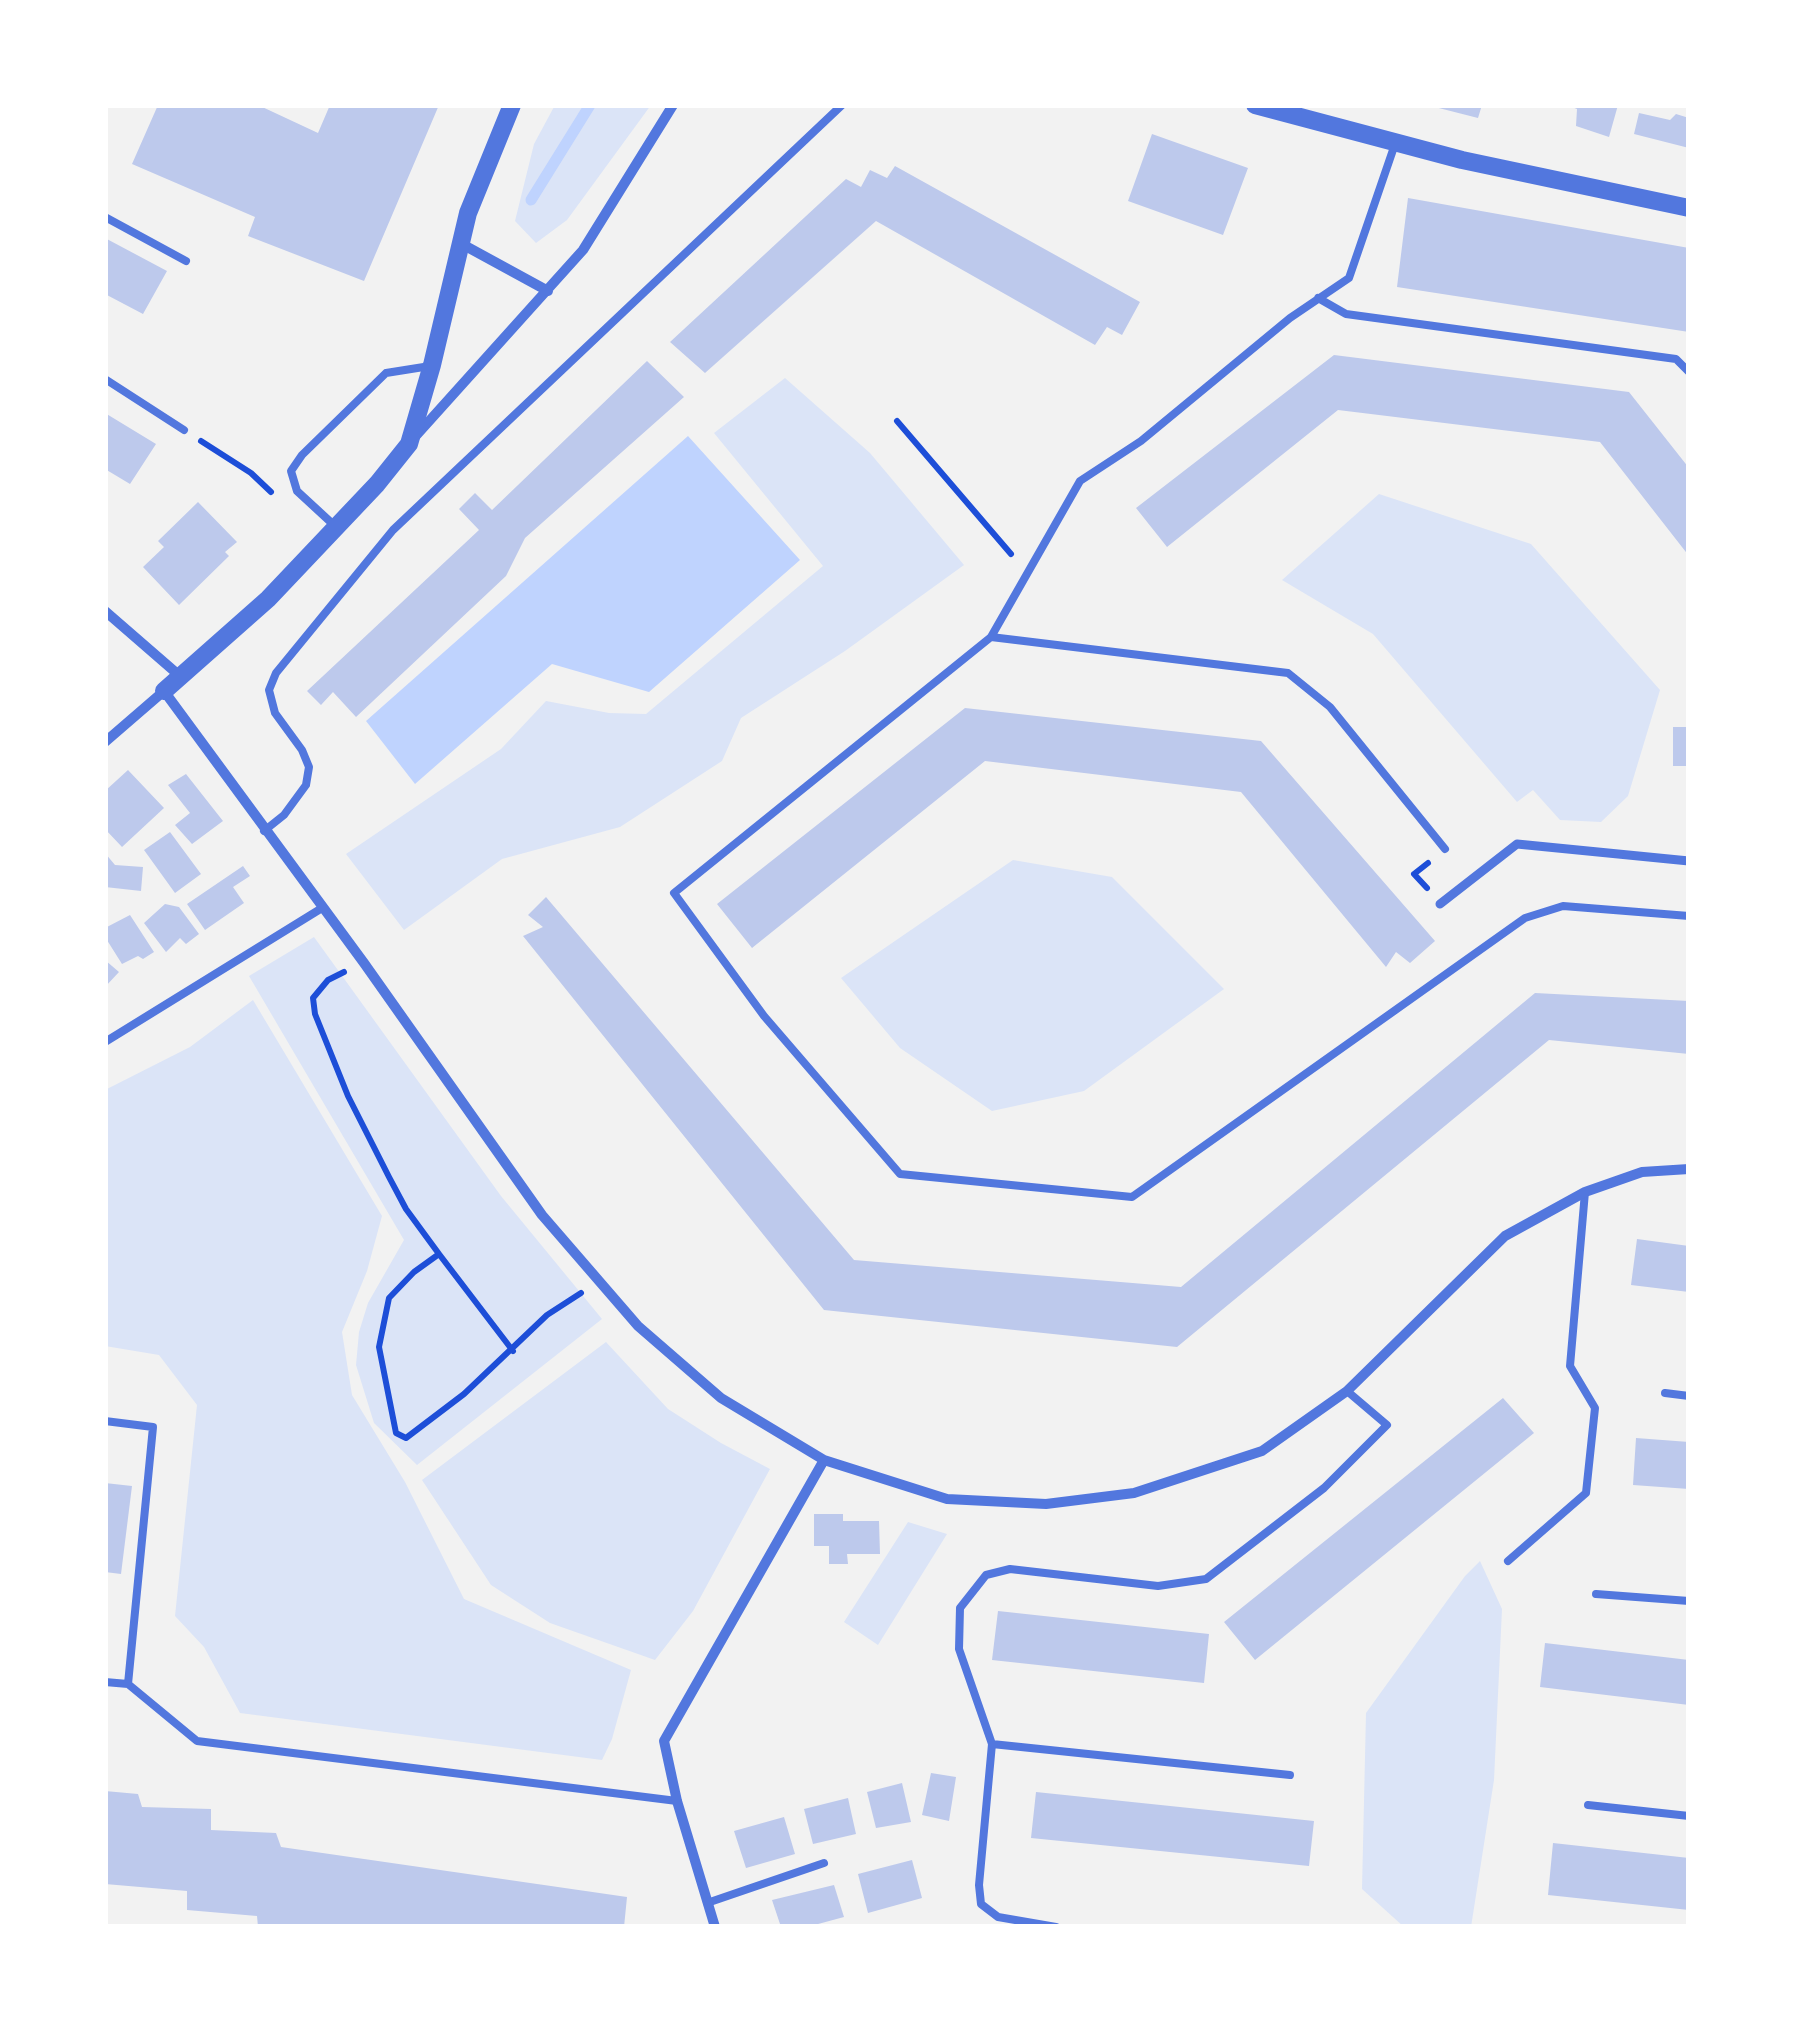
<!DOCTYPE html>
<style>
body{margin:0}
#map{position:relative;width:1794px;height:2032px;overflow:hidden;background:#f2f2f2;font-family:Inter,sans-serif}
canvas{display:block}
.frame{position:absolute;inset:0;border:108px solid #fff;pointer-events:none}
</style>
<div id="map">
<canvas width="1794" height="2032"></canvas>
<div class="frame"></div>
</div>
<script>
const ctx = document.querySelector('canvas').getContext('2d');
ctx.lineJoin = 'round';
function paint(path, color) { ctx.fillStyle = color; ctx.fill(path, 'evenodd'); }
const shape = rows => new Path2D(rows.map(r => 'M' + r).join(''));
function strokePath(path, color, width, dash) { ctx.strokeStyle = color; ctx.lineWidth = width; ctx.lineCap = dash ? 'butt' : 'round'; ctx.setLineDash(dash || []); ctx.stroke(path); }
paint(shape([
 [555,105,651,105,567,220,536,243,515,221,534,144],
 [785,378,870,453,964,565,845,651,741,718,722,761,620,827,502,859,404,930,346,854,501,749,546,701,609,713,646,714,823,566,714,433],
 [1379,494,1531,544,1660,690,1628,796,1601,822,1560,820,1533,790,1517,802,1373,634,1282,580],
 [1013,860,1112,877,1224,989,1084,1091,992,1111,900,1048,841,978],
 [314,937,501,1196,602,1319,417,1465,374,1423,356,1365,359,1332,368,1303,404,1240,249,976],
 [253,1000,382,1216,367,1271,342,1332,352,1395,405,1482,464,1599,631,1670,612,1739,602,1760,240,1713,204,1647,175,1616,197,1405,159,1355,105,1346,105,1090,190,1047],
 [606,1342,668,1409,721,1443,770,1469,693,1611,655,1660,550,1623,491,1585,422,1480],
 [908,1522,947,1534,878,1645,844,1622],
 [1480,1561,1502,1609,1494,1780,1471,1927,1404,1927,1362,1889,1366,1713,1465,1576]
]), '#dbe4f7');
paint(shape([
 [688,436,800,560,649,692,552,664,415,784,366,721]
]), '#bfd3fe');
strokePath(shape([
 [531,200,590,105]
]), '#bfd3fe', 11);
paint(shape([
 [158,105,258,105,318,133,330,105,439,105,364,281,248,236,255,217,132,164],
 [1427,105,1482,105,1478,118],
 [1567,105,1618,105,1609,137,1576,126,1577,109],
 [1639,113,1670,120,1676,114,1689,118,1689,148,1634,134],
 [1152,134,1248,168,1223,235,1128,201],
 [895,166,1140,302,1122,335,1107,327,1095,345,876,221,705,373,670,342,846,179,861,187,870,170,887,178],
 [1408,198,1689,248,1689,332,1397,287],
 [105,238,167,271,143,314,105,294],
 [1334,355,1629,392,1689,468,1689,556,1600,442,1338,410,1167,547,1136,508],
 [647,361,684,397,525,538,506,576,356,717,333,692,321,705,307,691,479,530,459,509,475,493,492,510],
 [105,413,156,444,130,484,105,469],
 [198,502,237,542,225,552,229,556,179,605,143,567,164,547,158,541],
 [965,708,1261,741,1435,941,1410,963,1396,952,1386,967,1241,792,985,761,752,948,717,904],
 [1673,727,1689,727,1689,766,1673,766],
 [128,770,164,808,122,847,105,829,105,791],
 [186,774,223,821,192,844,175,825,190,813,168,785],
 [170,832,201,874,175,893,144,850],
 [105,853,115,865,143,867,141,891,105,887],
 [243,866,250,876,233,887,244,903,205,930,187,904],
 [546,897,854,1260,1181,1287,1535,993,1689,1001,1689,1054,1549,1040,1177,1347,824,1310,523,936,543,927,528,915],
 [165,904,179,907,199,934,186,944,180,938,166,952,144,923],
 [130,915,154,952,143,959,138,956,122,964,105,937,105,928],
 [105,960,119,972,105,987],
 [1637,1239,1689,1246,1689,1292,1631,1285],
 [1503,1398,1534,1433,1255,1660,1224,1622],
 [1636,1438,1689,1442,1689,1489,1633,1485],
 [105,1483,132,1486,121,1574,105,1572],
 [814,1514,843,1514,843,1521,879,1521,880,1554,847,1554,848,1564,829,1564,829,1546,814,1546],
 [998,1611,1209,1634,1204,1683,992,1660],
 [1545,1643,1689,1660,1689,1705,1540,1687],
 [931,1773,956,1777,949,1821,922,1815],
 [902,1783,911,1822,876,1828,867,1792],
 [105,1791,138,1794,142,1807,211,1809,211,1830,276,1833,281,1847,627,1897,624,1927,258,1927,257,1916,187,1910,187,1891,105,1884],
 [1036,1792,1314,1821,1309,1866,1031,1838],
 [848,1798,856,1834,813,1844,804,1809],
 [784,1817,795,1854,746,1868,734,1831],
 [1553,1843,1689,1858,1689,1910,1548,1895],
 [912,1860,922,1898,868,1913,858,1874],
 [834,1885,844,1917,807,1927,781,1927,772,1900]
]), '#bdc9ec');
strokePath(shape([
 [897,421,1011,554],
 [201,441,251,473,271,492],
 [1427,888,1414,874,1428,863],
 [344,972,328,980,313,998,315,1014,348,1096,389,1177,406,1209,439,1254,414,1272,389,1298,379,1347,396,1433,406,1438,464,1394,547,1315,581,1293],
 [439,1254,513,1351]
]), '#1d4ed8', 6);
strokePath(shape([
 [1395,144,1349,278,1290,318,1141,441,1080,481,991,637,674,893,764,1016,900,1174,1132,1197,1525,918,1563,906,1689,916],
 [105,217,186,261],
 [1318,298,1346,314,1676,359,1689,372],
 [105,379,184,430],
 [336,527,297,491,291,471,302,455,386,373,430,366],
 [991,637,1288,673,1330,707,1445,849],
 [264,831,284,815,306,785,309,767,302,750,275,713,269,690,276,673,393,530,842,105],
 [105,1042,322,908],
 [1665,1393,1689,1396],
 [105,1421,153,1427,128,1684],
 [1508,1561,1586,1493,1595,1408,1570,1366,1585,1192],
 [1596,1594,1689,1601],
 [105,1682,128,1684,197,1741,677,1801],
 [992,1744,1290,1775],
 [1588,1805,1689,1816],
 [707,1903,824,1863],
 [1056,1927,998,1917,981,1904,979,1885,992,1744,959,1649,960,1608,986,1575,1010,1569,1158,1586,1206,1579,1324,1488,1387,1425,1347,1391]
]), '#5277de', 8);
strokePath(shape([
 [1440,904,1517,844,1689,861]
]), '#5277de', 9);
strokePath(shape([
 [460,243,548,291],
 [413,439,583,250,673,105],
 [105,611,181,677],
 [105,742,164,691,364,963,542,1215,638,1326,721,1398,824,1460,947,1499,1046,1504,1134,1493,1262,1451,1347,1391,1505,1236,1585,1192,1642,1172,1689,1169],
 [715,1927,677,1801,664,1741,824,1460]
]), '#5277de', 10);
strokePath(shape([
 [1255,105,1462,160,1689,208],
 [164,691,268,599,377,484,409,444,432,365,468,213,512,105]
]), '#5277de', 18);
</script>
